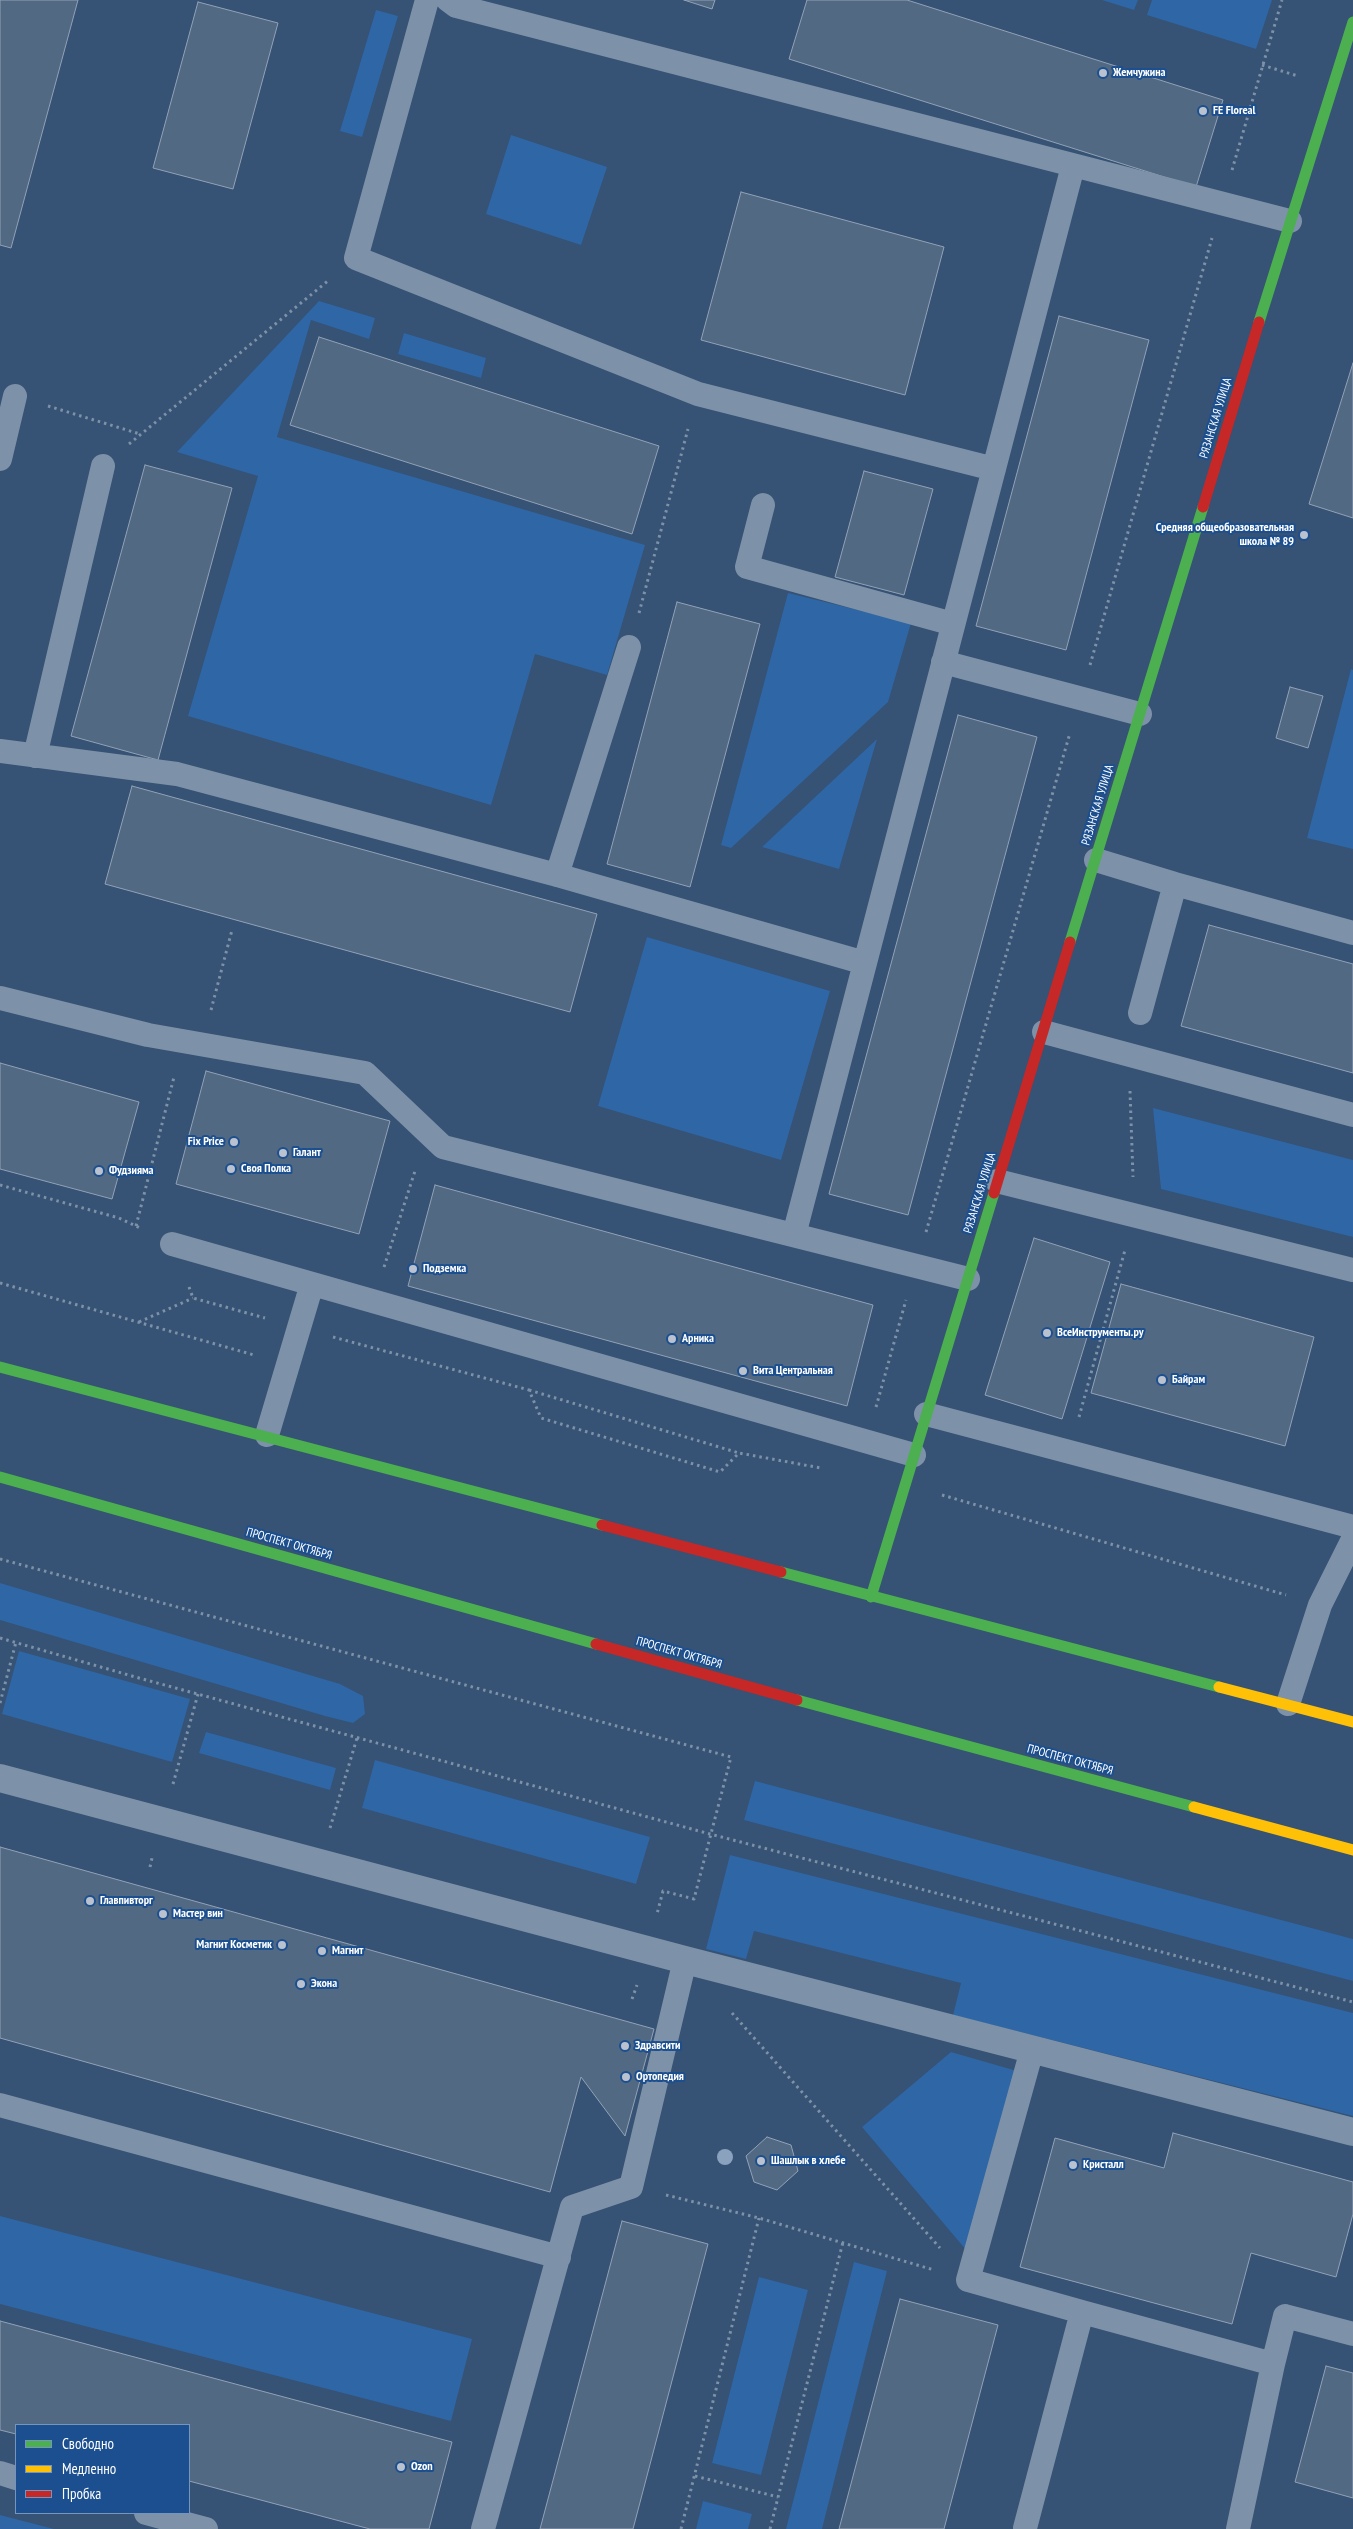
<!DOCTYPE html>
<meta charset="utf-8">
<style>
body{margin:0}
#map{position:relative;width:1353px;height:2529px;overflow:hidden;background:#365274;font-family:"PT Sans Narrow",sans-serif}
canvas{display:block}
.legend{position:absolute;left:15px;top:2424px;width:175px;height:90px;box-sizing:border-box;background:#1b4f8f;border:1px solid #7695bc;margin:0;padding:6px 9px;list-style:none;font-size:15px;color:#fff}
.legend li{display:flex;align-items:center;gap:10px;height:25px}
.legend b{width:25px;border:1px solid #7695bc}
</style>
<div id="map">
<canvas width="1353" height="2529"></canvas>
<ul class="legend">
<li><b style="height:6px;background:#4caf50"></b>Свободно</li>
<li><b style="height:6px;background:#ffc107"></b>Медленно</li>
<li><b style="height:6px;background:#c62828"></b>Пробка</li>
</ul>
</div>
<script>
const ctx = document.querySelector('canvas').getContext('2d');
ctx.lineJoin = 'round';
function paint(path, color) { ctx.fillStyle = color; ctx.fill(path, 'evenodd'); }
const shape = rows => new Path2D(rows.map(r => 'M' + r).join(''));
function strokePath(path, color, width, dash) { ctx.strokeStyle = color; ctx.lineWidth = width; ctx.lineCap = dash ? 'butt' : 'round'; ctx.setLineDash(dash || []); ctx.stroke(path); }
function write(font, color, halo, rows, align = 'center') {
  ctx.font = font + ' "PT Sans Narrow",sans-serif'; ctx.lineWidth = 4; ctx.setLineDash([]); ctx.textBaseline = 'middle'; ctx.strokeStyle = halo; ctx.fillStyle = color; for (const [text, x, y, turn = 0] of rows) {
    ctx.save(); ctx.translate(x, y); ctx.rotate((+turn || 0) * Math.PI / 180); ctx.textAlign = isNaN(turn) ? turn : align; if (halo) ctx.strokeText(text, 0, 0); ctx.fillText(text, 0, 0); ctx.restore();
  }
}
paint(shape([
 [1102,0,1138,0,1134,10],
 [1152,0,1272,0,1256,49,1147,15],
 [376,10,398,16,362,137,340,131],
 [511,135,607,167,581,245,486,214],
 [319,301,375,318,369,339,311,320,277,437,645,545,607,675,535,654,491,805,188,716,258,476,177,452],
 [404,333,486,358,481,378,398,354],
 [788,593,911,623,888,702,731,848,721,845],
 [1351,669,1353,670,1353,849,1307,838],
 [877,739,839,869,762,847],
 [647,937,830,991,781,1160,598,1106],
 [1153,1108,1353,1160,1353,1237,1161,1189],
 [0,1583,340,1684,363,1696,365,1714,353,1723,325,1716,0,1620],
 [19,1651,190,1699,172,1762,2,1714],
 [206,1732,336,1768,330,1790,199,1753],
 [375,1760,650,1837,636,1884,362,1808],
 [755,1781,1353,1939,1353,1981,744,1820],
 [730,1855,1353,2013,1353,2116,953,2015,961,1983,754,1931,746,1959,706,1949],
 [951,2052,1017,2071,967,2251,862,2127],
 [0,2216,472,2339,451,2421,0,2304],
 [854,2262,887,2271,822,2529,786,2529],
 [759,2277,808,2290,761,2475,712,2463],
 [703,2501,752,2514,748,2529,696,2529],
 [0,2515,54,2529,0,2529]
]), '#2f66a5');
const building = shape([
 [0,0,78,0,11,248,0,245,0,0],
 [684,0,715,0,712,9,684,0],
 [807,0,907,0,1223,100,1196,187,789,59,807,0],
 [198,2,278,23,233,189,153,168,198,2],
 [741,192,944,247,905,395,701,340,741,192],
 [1059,316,1149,340,1066,650,976,626,1059,316],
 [319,337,659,446,632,534,290,425,319,337],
 [1353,363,1353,518,1309,504,1353,363],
 [145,465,232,488,158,760,71,736,145,465],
 [864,471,933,489,904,595,835,577,864,471],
 [677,602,760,624,690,887,607,864,677,602],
 [1290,687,1323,696,1308,748,1276,738,1290,687],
 [958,715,1037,737,908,1215,829,1194,958,715],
 [132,786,597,914,570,1012,105,884,132,786],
 [1209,925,1353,964,1353,1073,1181,1026,1209,925],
 [0,1063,139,1102,112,1199,0,1169,0,1063],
 [206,1071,390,1121,359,1234,176,1184,206,1071],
 [435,1185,873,1305,847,1406,408,1286,435,1185],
 [1034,1238,1110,1262,1062,1419,985,1395,1034,1238],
 [1121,1284,1314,1337,1285,1446,1091,1393,1121,1284],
 [0,1847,654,2029,625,2136,581,2077,550,2192,0,2038,0,1847],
 [1173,2133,1353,2182,1353,2214,1336,2277,1251,2253,1232,2324,1020,2267,1055,2138,1164,2168,1173,2133],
 [767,2137,791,2145,798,2171,777,2190,754,2182,746,2156,767,2137],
 [622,2221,708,2244,633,2529,540,2529,622,2221],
 [900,2299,998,2325,944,2529,839,2529,900,2299],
 [0,2321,452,2442,429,2529,370,2529,189,2481,189,2425,16,2425,16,2434,0,2430,0,2321],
 [1326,2366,1353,2373,1353,2498,1295,2482,1326,2366]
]);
paint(building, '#526984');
strokePath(building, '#92a2b6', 1);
strokePath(shape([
 [1262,65,1298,76],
 [1232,170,1282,0],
 [48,406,140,434],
 [129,444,329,280],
 [639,613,688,429],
 [1090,665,1212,238],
 [211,1010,232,930],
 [1130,1091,1133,1177],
 [0,1185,119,1218,140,1228],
 [136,1226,174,1077],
 [926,1232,1070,733],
 [384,1267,415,1171],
 [0,1283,254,1355],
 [189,1287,193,1298,265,1318],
 [139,1322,193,1298],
 [333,1337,529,1390,541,1418,720,1472,739,1453,821,1468],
 [529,1390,739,1453],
 [876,1407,906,1300],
 [1079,1417,1125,1250],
 [942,1495,1286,1595],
 [0,1559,731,1757,694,1899,663,1891,657,1914],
 [0,1638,139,1678,710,1834,1353,2002],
 [0,1703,16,1642],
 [173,1784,198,1694],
 [330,1828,357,1738],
 [150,1867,152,1858],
 [632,1999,637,1985],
 [732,2013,940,2248],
 [666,2195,759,2218,934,2270],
 [695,2476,778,2497],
 [681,2529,759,2218],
 [770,2529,843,2242]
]), '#7d92a8', 3, [2.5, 4]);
strokePath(shape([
 [427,0,356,258,698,394,994,469],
 [448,0,456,6,1290,221],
 [0,459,15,396],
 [763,505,747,567,953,624],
 [943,662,1140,714],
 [0,751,177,774,557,875,865,963],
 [35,756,103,466],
 [1096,860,1175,884,1353,933],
 [557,875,629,647],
 [0,998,148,1035,365,1073,443,1147,968,1279],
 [1140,1013,1175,884],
 [1044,1032,1353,1115],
 [997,1181,1353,1270],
 [794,1235,1073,166],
 [172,1244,914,1455],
 [926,1414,1353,1527],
 [267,1435,312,1284],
 [1288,1704,1320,1605,1353,1539],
 [0,2105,559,2257],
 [1082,2312,1273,2364,1285,2316,1353,2334],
 [0,2473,16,2478],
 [146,2513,206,2529],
 [1025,2528,1082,2312,968,2280,1032,2050],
 [483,2529,572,2207,631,2187,685,1960],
 [1238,2529,1273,2364]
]), '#7d92a8', 24);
strokePath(shape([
 [0,1778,685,1960,1353,2132]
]), '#7d92a8', 28);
strokePath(shape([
 [1259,322,1353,22],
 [1070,942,1203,507],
 [0,1367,602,1525],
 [0,1477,596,1644],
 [781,1572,1219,1687],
 [871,1597,994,1193],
 [797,1700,1194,1807]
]), '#4caf50', 11);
strokePath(shape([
 [1219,1687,1353,1722],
 [1194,1807,1353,1850]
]), '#ffc107', 11);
strokePath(shape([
 [1203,507,1259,322],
 [994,1193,1070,942],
 [602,1525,781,1572],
 [596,1644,797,1700]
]), '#c62828', 11);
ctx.fillStyle = '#8aa2be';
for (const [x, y] of [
 [725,2157]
]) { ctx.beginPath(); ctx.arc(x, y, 8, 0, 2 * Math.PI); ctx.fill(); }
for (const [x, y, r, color] of [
 [1103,73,5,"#b9c2ce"],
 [1203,111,5,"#b9c2ce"],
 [1304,535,5,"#b9c2ce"],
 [234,1142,5,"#b9c2ce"],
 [283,1153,5,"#b9c2ce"],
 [231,1169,5,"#b9c2ce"],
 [99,1171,5,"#b9c2ce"],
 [413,1269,5,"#b9c2ce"],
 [1047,1333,5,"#b9c2ce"],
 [672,1339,5,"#b9c2ce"],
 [743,1371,5,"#b9c2ce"],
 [1162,1380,5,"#b9c2ce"],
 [90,1901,5,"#b9c2ce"],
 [163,1914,5,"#b9c2ce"],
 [282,1945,5,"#b9c2ce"],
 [322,1951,5,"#b9c2ce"],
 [301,1984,5,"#b9c2ce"],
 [625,2046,5,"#b9c2ce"],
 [626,2077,5,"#b9c2ce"],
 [761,2161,5,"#b9c2ce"],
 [1073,2165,5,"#b9c2ce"],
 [401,2467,5,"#b9c2ce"]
]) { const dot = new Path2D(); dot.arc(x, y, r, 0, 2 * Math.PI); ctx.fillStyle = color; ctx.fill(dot); strokePath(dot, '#1b4f8f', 2); }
write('bold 12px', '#fff', '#1b4f8f', [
 ["Жемчужина",1113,73],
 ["FE Floreal",1213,111],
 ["Средняя общеобразовательная",1294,528,"right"],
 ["школа № 89",1294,542,"right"],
 ["Fix Price",224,1142,"right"],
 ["Галант",293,1153],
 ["Своя Полка",241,1169],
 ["Фудзияма",109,1171],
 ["Подземка",423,1269],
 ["ВсеИнструменты.ру",1057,1333],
 ["Арника",682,1339],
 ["Вита Центральная",753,1371],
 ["Байрам",1172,1380],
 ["Главпивторг",100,1901],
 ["Мастер вин",173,1914],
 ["Магнит Косметик",272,1945,"right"],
 ["Магнит",332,1951],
 ["Экона",311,1984],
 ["Здравсити",635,2046],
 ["Ортопедия",636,2077],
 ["Шашлык в хлебе",771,2161],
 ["Кристалл",1083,2165],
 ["Ozon",411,2467]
], 'left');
write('12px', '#fff', '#1b4f8f', [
 ["РЯЗАНСКАЯ УЛИЦА",1216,418,-73],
 ["РЯЗАНСКАЯ УЛИЦА",1098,805,-73],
 ["РЯЗАНСКАЯ УЛИЦА",980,1193,-73],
 ["ПРОСПЕКТ ОКТЯБРЯ",289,1544,16],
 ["ПРОСПЕКТ ОКТЯБРЯ",679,1653,16],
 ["ПРОСПЕКТ ОКТЯБРЯ",1070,1760,15]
]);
</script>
